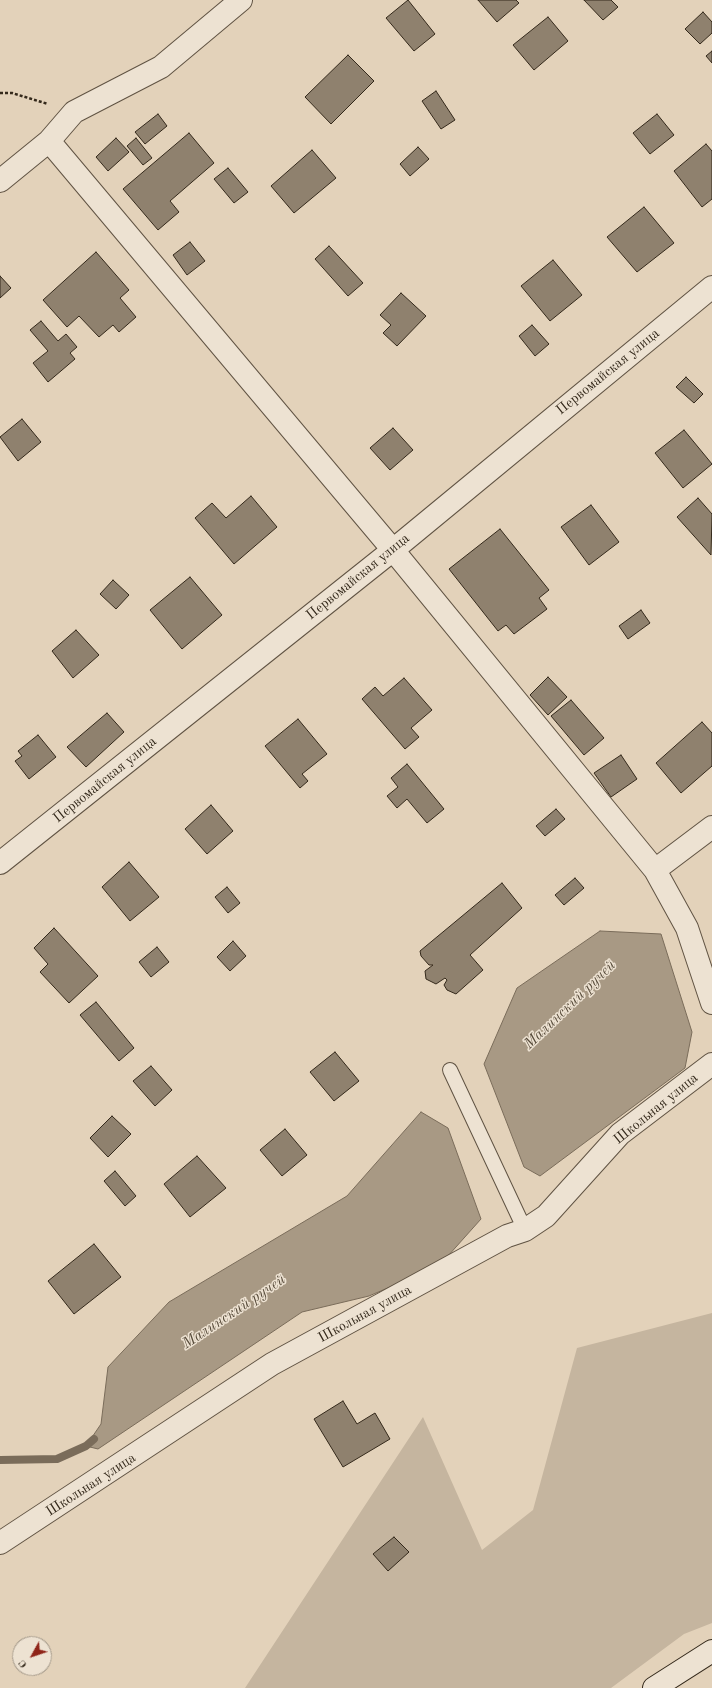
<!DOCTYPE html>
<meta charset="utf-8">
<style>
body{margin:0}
#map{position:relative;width:712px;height:1688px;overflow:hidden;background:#e3d2ba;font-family:"Old Standard TT",serif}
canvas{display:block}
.north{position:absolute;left:12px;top:1636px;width:40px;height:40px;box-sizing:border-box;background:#ede2d2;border:1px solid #a39889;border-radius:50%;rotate:230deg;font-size:11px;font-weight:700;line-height:16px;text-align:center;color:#34291b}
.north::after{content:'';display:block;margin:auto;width:14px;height:18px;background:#8f2418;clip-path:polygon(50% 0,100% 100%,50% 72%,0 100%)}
</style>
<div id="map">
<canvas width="712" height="1688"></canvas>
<div class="north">С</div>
</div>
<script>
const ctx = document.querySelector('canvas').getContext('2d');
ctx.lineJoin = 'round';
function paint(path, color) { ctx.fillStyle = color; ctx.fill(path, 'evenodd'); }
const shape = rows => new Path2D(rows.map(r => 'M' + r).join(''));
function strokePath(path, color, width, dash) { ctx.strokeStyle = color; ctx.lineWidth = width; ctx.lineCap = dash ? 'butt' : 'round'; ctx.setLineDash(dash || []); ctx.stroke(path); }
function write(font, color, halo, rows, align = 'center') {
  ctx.font = font + ' "Old Standard TT",serif'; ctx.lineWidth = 3; ctx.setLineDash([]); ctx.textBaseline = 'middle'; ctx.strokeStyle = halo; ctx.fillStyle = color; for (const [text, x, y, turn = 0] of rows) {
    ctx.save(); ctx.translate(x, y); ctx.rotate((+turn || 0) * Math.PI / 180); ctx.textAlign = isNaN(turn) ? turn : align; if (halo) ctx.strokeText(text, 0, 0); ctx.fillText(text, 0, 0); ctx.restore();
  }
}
paint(shape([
 [712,1313,712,1623,684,1634,611,1688,245,1688,423,1417,482,1550,533,1510,577,1348]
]), '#c5b59f');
const water = shape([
 [600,931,661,934,692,1032,685,1068,540,1176,524,1167,484,1064,517,988,600,931],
 [421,1112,448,1128,481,1219,439,1266,369,1296,302,1312,98,1449,86,1446,101,1424,108,1367,169,1302,347,1196,421,1112]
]);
paint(water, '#a89984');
strokePath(water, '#7a6c5a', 1);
strokePath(shape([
 [0,1460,57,1459,86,1446,94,1439]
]), '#7a6c5a', 8);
const building = shape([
 [408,0,435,34,414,51,386,18,408,0],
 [478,0,516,0,519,3,497,22,478,0],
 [584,0,611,0,618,7,603,20,584,0],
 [703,12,712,22,712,33,700,44,685,29,703,12],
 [548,17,568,41,534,70,513,45,548,17],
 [712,51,712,63,706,56,712,51],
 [348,55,374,81,331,124,305,97,348,55],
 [436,91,455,120,441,129,422,101,436,91],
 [158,114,167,126,145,144,135,132,158,114],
 [657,114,674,135,650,154,633,133,657,114],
 [189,133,214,163,170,201,179,212,158,230,123,189,189,133],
 [116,138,129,152,108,171,96,157,116,138],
 [136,138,152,158,143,165,127,146,136,138],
 [706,144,712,151,712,199,702,207,674,171,706,144],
 [418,147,429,159,410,176,400,164,418,147],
 [312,150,336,178,294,213,271,186,312,150],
 [228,168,248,192,234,203,214,179,228,168],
 [644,207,674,243,637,272,607,237,644,207],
 [190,242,205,261,187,275,173,255,190,242],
 [329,246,363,283,348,296,315,259,329,246],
 [96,252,129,290,120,298,136,317,119,332,113,325,99,337,79,316,67,327,43,300,96,252],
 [553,260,582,295,550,321,521,286,553,260],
 [0,276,11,288,0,298,0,276],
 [401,293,426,316,397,346,383,333,391,325,380,315,401,293],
 [41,321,58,341,66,334,77,347,70,353,75,359,48,382,33,363,48,351,30,330,41,321],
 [532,325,549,344,535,356,519,336,532,325],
 [686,377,703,394,694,403,676,387,686,377],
 [22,419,41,442,18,461,0,437,22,419],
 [393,428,413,450,390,470,370,448,393,428],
 [684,430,712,464,683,488,655,453,684,430],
 [251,496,277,527,234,564,195,518,212,503,226,518,251,496],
 [698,498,712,514,711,555,677,517,698,498],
 [591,505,619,542,589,565,561,527,591,505],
 [500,529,549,590,539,598,547,609,514,634,506,625,498,631,449,569,500,529],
 [190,577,222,615,182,649,150,610,190,577],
 [113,580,129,595,116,609,100,594,113,580],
 [641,610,650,623,628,639,619,626,641,610],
 [76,630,99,655,73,678,52,651,76,630],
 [548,677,567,697,548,715,530,695,548,677],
 [404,678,432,710,411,728,419,737,405,749,362,699,375,687,383,696,404,678],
 [571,700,604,738,584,755,551,716,571,700],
 [107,713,124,732,86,767,67,747,107,713],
 [298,719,327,754,302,774,308,781,300,788,265,746,298,719],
 [702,722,712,733,712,766,681,793,656,763,702,722],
 [38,735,56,757,29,779,15,761,22,756,18,751,38,735],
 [621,755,637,779,611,797,594,773,621,755],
 [407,764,444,809,427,823,407,799,397,808,387,796,398,787,391,778,407,764],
 [211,805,233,831,207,854,185,829,211,805],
 [556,809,565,819,545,836,536,826,556,809],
 [129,862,159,897,130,921,102,887,129,862],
 [575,878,584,888,564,905,555,895,575,878],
 [502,883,522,908,470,955,483,970,456,994,447,990,444,985,447,980,445,978,436,984,426,979,425,971,433,965,429,965,421,956,420,951,502,883],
 [227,887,240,903,228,913,215,897,227,887],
 [54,928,98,976,69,1003,40,972,48,964,34,948,54,928],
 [233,941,246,956,230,971,217,957,233,941],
 [157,947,169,962,151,977,139,962,157,947],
 [96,1002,134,1048,119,1061,80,1015,96,1002],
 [335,1052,359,1081,334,1101,310,1072,335,1052],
 [151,1066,172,1090,155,1106,133,1081,151,1066],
 [112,1116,131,1134,108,1157,90,1138,112,1116],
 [285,1129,307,1155,282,1176,260,1150,285,1129],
 [197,1156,226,1188,190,1217,164,1184,197,1156],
 [115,1171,136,1196,125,1206,104,1181,115,1171],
 [94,1244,121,1277,74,1314,48,1281,94,1244],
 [343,1401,357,1424,375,1413,390,1439,343,1467,314,1419,343,1401],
 [394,1537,409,1552,388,1571,373,1554,394,1537]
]);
paint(building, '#8f816e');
strokePath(building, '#34291b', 1);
const lane = shape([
 [450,1070,525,1230]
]);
const street = shape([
 [49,141,393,550,655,870,687,928,712,1003],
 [0,181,49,141,74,112,161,67,241,0],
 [0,863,393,550,712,287],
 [655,870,712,827],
 [0,1543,272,1364,507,1236,525,1230,546,1216,620,1134,712,1064]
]);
const secondary = shape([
 [654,1688,712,1651]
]);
strokePath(lane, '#605343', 16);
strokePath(street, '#605343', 24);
strokePath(secondary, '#34291b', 24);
strokePath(shape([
 [0,93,12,93,48,104]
]), '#34291b', 2.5, [3, 2]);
strokePath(lane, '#ede2d2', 14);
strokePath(street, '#ede2d2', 22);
strokePath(secondary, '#ede2d2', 22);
write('14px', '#34291b', '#ede2d2', [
 ["Первомайская улица",608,372,-39],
 ["Первомайская улица",358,577,-39],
 ["Первомайская улица",105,780,-39],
 ["Школьная улица",656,1109,-39],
 ["Школьная улица",365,1314,-29],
 ["Школьная улица",91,1485,-33]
]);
write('italic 15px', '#574b3a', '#ede2d2', [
 ["Малинский ручей",570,1005,-44],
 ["Малинский ручей",234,1312,-34]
]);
</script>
